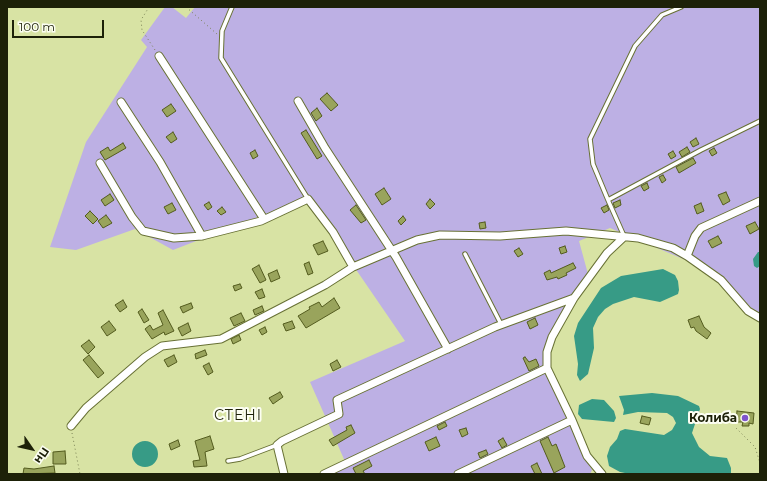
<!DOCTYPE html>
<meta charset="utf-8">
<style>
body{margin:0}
#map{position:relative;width:767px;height:481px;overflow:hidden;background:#d8e3a4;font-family:Montserrat,sans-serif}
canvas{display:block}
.frame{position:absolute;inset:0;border:8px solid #1d2108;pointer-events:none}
.north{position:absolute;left:12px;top:429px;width:40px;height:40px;-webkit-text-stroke:3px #fcfef2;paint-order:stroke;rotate:124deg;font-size:11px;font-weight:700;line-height:16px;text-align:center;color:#1d2108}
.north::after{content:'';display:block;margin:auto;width:14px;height:18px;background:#1d2108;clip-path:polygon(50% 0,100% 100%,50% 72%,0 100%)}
.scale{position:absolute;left:12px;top:20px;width:92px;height:18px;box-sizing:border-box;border:2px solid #1d2108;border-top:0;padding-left:5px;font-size:12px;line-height:14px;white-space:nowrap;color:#1d2108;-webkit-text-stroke:3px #fcfef2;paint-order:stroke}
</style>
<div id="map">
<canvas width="767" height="481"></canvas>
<div class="frame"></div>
<div class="north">Пн</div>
<div class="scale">100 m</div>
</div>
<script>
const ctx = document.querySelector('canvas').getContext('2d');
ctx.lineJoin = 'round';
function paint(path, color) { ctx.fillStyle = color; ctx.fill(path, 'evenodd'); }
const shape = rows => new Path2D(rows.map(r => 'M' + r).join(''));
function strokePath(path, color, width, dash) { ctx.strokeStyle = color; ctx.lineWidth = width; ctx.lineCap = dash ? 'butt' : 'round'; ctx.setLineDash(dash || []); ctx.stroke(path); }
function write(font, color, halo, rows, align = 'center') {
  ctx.font = font + ' Montserrat,sans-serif'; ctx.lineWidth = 4; ctx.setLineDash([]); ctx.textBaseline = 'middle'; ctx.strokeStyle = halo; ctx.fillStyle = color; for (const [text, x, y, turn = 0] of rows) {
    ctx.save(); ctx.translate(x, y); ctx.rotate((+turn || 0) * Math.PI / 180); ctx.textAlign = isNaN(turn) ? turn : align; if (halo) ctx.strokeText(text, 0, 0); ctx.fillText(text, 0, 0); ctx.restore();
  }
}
paint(shape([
 [165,7,172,7,186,18,195,7,760,7,760,314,746,304,728,287,721,275,610,228,579,241,588,274,547,340,544,371,565,407,592,470,590,474,329,474,347,466,310,382,405,341,309,201,302,200,173,250,135,229,76,250,50,247,86,142,147,47,141,40]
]), '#bdb0e4');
paint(shape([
 [758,252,760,252,760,266,757,268,754,266,753,259],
 [663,269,675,275,678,281,679,290,678,294,660,302,634,297,613,304,605,309,598,317,593,328,594,348,588,374,580,381,577,375,578,364,574,336,578,323,601,288,621,276],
 [652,393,678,396,699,406,700,409,692,433,699,447,710,456,727,458,731,468,731,474,630,474,620,472,609,466,607,456,610,447,617,439,620,431,625,429,664,435,672,430,676,423,673,417,667,413,638,412,623,415,624,410,619,396],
 [592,399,604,400,614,411,616,418,614,422,582,419,578,414,579,405],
 '132 454a13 13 0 1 1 26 0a13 13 0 1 1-26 0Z'
]), '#379b86');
const building = shape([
 [327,93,338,105,331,111,320,99,327,93],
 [171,104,176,111,167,117,162,110,171,104],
 [317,108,322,116,316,121,311,113,317,108],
 [306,130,322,156,317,159,301,133,306,130],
 [173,132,177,139,171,143,166,137,173,132],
 [696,138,699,144,693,147,690,142,696,138],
 [123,143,126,148,105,160,100,152,108,147,110,151,123,143],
 [687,147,690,152,682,157,679,152,687,147],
 [714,148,717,153,712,156,709,151,714,148],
 [255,150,258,156,253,159,250,153,255,150],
 [673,151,676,156,671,159,668,154,673,151],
 [693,158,696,163,679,173,676,167,693,158],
 [663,175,666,180,662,183,659,177,663,175],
 [647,183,649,188,644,191,641,186,647,183],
 [384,188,391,199,382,205,375,194,384,188],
 [726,192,730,201,723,205,718,195,726,192],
 [110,194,114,200,105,206,101,200,110,194],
 [430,199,435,204,430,209,426,204,430,199],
 [620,200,621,205,615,208,613,203,620,200],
 [209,202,212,207,208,210,204,205,209,202],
 [172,203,176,210,168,214,164,207,172,203],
 [701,203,704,211,697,214,694,206,701,203],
 [356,205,366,220,361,223,350,210,356,205],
 [607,205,609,210,604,213,601,208,607,205],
 [222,207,226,212,221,215,217,211,222,207],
 [90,211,98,219,93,224,85,216,90,211],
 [106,215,112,223,103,228,98,221,106,215],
 [403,216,406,220,401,225,398,221,403,216],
 [485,222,486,228,480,229,479,223,485,222],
 [755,222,759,229,750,234,746,226,755,222],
 [718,236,722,243,712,248,708,241,718,236],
 [323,241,328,251,318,255,313,245,323,241],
 [565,246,567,252,561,254,559,248,565,246],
 [519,248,523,254,518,257,514,251,519,248],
 [309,262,313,273,308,275,304,264,309,262],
 [573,263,576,268,566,273,567,275,558,279,557,277,547,280,544,273,550,270,551,273,573,263],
 [259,265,266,280,260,283,252,269,259,265],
 [277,270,280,278,271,282,268,274,277,270],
 [240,284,242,288,235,291,233,286,240,284],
 [262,289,265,297,259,299,255,292,262,289],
 [334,298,340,308,306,328,298,316,310,309,309,307,319,302,322,307,334,298],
 [123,300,127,307,120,312,115,305,123,300],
 [191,303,193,308,183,313,180,307,191,303],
 [262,306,264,311,255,315,253,310,262,306],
 [142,309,149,320,144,323,138,312,142,309],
 [163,310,174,331,165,335,164,332,152,339,145,329,150,325,153,330,163,325,158,313,163,310],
 [241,313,245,321,234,326,230,318,241,313],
 [699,316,704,327,711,333,707,339,696,331,694,327,691,328,688,320,699,316],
 [535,318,538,325,530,329,527,322,535,318],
 [109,321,116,330,107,336,101,327,109,321],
 [292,321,295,328,286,331,283,324,292,321],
 [188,323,191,331,182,336,178,328,188,323],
 [265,327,267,332,262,335,259,330,265,327],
 [239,335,241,340,233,344,231,339,239,335],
 [89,340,95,347,88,354,81,346,89,340],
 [205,350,207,355,196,359,195,354,205,350],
 [89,355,104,373,98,378,83,360,89,355],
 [174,355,177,362,168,367,164,360,174,355],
 [525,357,529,362,536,359,539,366,529,371,523,358,525,357],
 [337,360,341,367,333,371,330,364,337,360],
 [209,363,213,372,208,375,203,366,209,363],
 [280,392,283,397,273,404,269,398,280,392],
 [737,411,754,413,753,424,749,423,749,426,742,426,743,422,736,422,737,411],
 [642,416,651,418,649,425,640,423,642,416],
 [445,422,447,426,439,430,437,426,445,422],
 [351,425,355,433,333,446,329,440,347,430,346,427,351,425],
 [466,428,468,434,462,437,459,430,466,428],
 [210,436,214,449,205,452,207,466,194,467,193,461,200,460,195,441,210,436],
 [436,437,440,446,429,451,425,442,436,437],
 [548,437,552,446,556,444,565,467,554,473,540,441,548,437],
 [503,438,507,445,502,448,498,441,503,438],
 [178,440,180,446,171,450,169,444,178,440],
 [486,450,488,454,480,458,478,453,486,450],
 [65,451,66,464,53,464,53,452,65,451],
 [369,460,372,466,363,471,365,474,356,474,353,468,369,460],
 [537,463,542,474,535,474,531,466,537,463],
 [54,466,55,473,23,474,24,468,34,469,54,466]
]);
paint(building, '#99a45c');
strokePath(building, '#535b1e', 1);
const lane = shape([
 [232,7,222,31,221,58,308,199],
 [608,200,593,164,590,139,635,46,662,15,681,7],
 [624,236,608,200,701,150,760,121],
 [465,254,501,324],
 [228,461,240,459,277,445]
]);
const street = shape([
 [159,56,264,219],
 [298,101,325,148,396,257,448,349],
 [121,102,160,162,202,236],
 [100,163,132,217,143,231,174,238,202,236,261,221,308,199,333,232,353,267],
 [687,256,695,236,701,228,760,201],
 [71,426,86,408,145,357,162,346,221,339,325,285,353,267,417,240,440,235,500,236,566,231,638,238,673,248,687,256,721,280,748,311,760,318],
 [284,474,277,445,282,441,339,414,337,400,495,327,574,298],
 [324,474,547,368],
 [458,474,572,420],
 [602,474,587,456,572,420,547,368,547,352,552,337,574,298,607,253,624,237]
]);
strokePath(lane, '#687135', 5.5);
strokePath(street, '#687135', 9);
strokePath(shape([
 [149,7,141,20,142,30,155,50],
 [186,7,217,34],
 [736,428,755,447,760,463],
 [72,433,80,474]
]), '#7a8155', 1, [1, 3]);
strokePath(lane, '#fff', 3.5);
strokePath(street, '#fff', 7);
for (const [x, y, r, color] of [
 [745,418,4,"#7f54cd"]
]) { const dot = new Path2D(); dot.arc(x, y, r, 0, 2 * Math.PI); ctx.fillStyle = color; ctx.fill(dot); strokePath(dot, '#fcfef2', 1.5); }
write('bold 12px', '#1d2108', '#fcfef2', [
 ["Колиба",737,418]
], 'right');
ctx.letterSpacing = '1px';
write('14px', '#1d2108', '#fcfef2', [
 ["СТЕНІ",238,416]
]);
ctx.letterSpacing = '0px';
</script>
